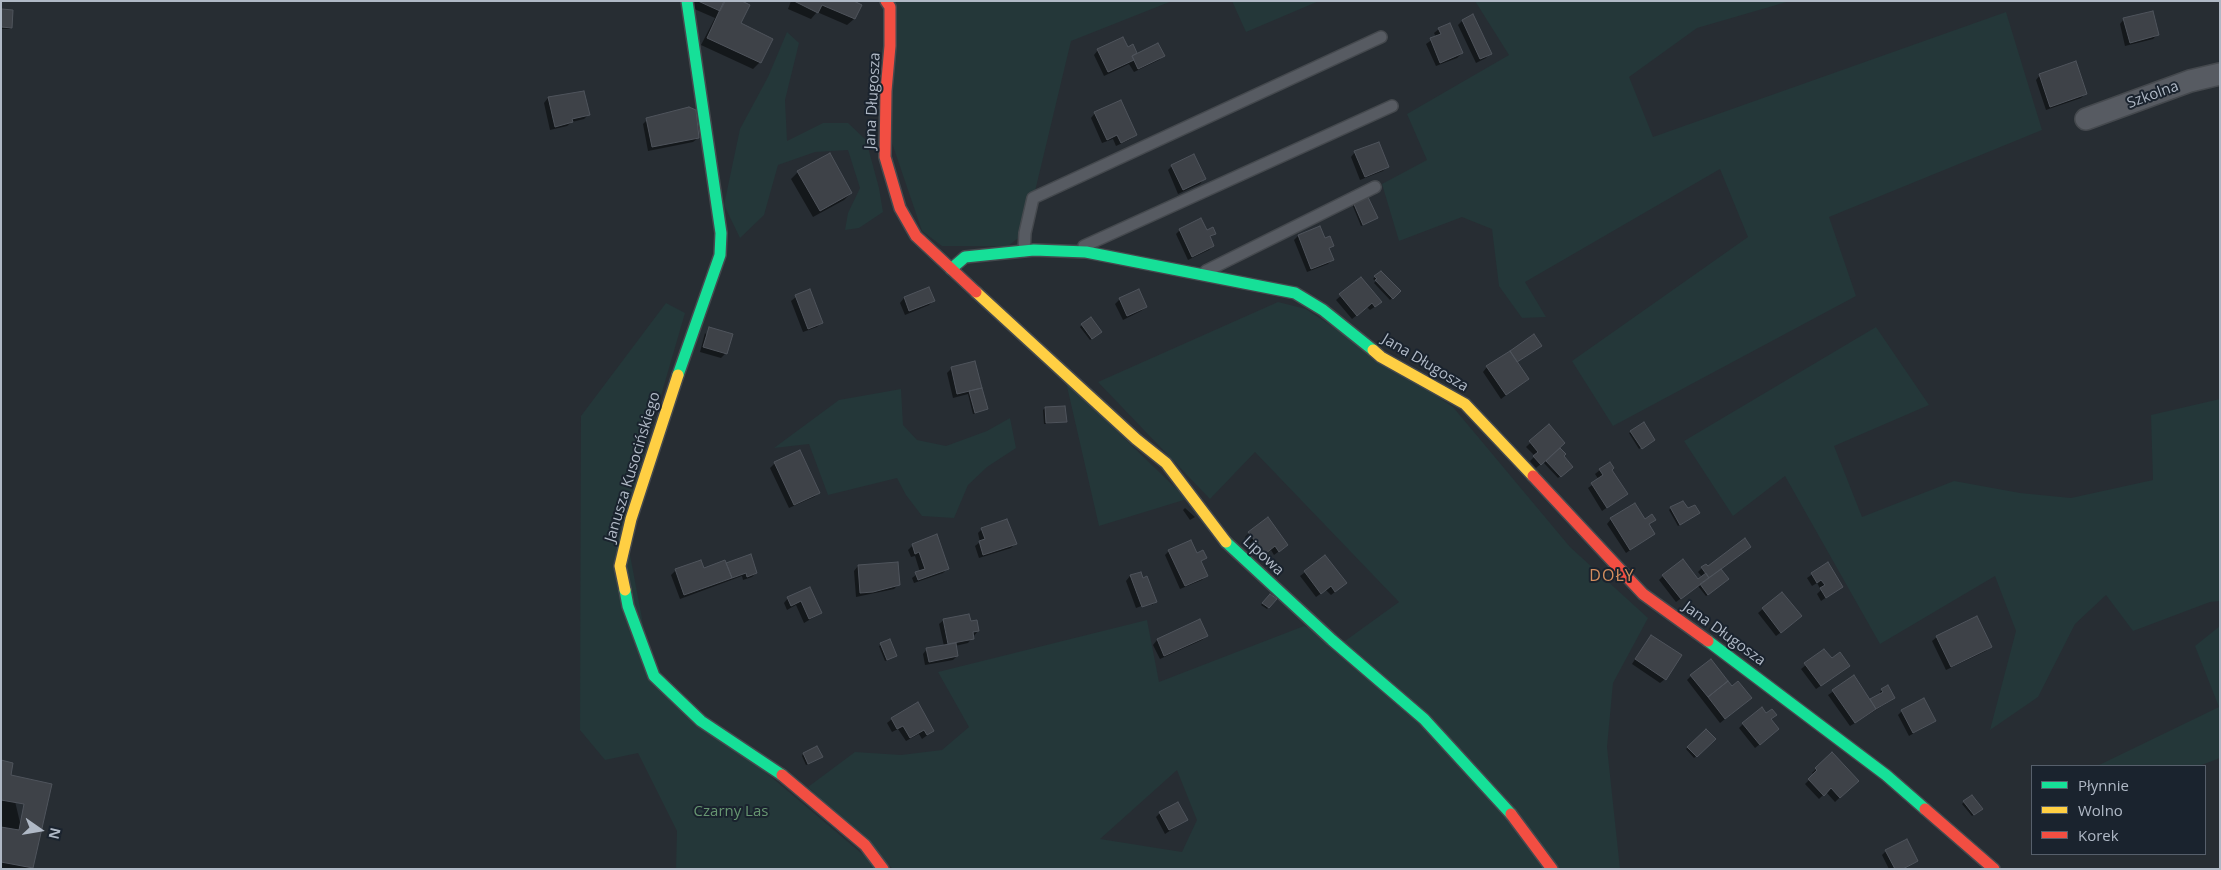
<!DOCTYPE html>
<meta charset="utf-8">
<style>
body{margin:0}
#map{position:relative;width:2221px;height:870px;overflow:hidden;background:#272d33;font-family:"Open Sans",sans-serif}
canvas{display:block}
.frame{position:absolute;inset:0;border:2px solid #b0b9c6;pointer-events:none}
.legend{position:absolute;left:2031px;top:765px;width:175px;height:90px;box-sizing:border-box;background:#1a232e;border:1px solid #565f6b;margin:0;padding:6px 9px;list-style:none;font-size:15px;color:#b0b9c6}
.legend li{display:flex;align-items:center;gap:10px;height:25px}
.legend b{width:25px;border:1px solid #565f6b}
.north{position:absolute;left:15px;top:805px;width:50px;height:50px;-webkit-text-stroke:4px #1a232e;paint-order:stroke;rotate:103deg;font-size:14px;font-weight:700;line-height:20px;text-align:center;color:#b0b9c6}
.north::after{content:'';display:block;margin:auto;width:18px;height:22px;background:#b0b9c6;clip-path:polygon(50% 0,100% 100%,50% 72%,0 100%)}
</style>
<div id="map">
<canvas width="2221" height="870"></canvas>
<div class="frame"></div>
<ul class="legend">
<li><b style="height:6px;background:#16e098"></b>Płynnie</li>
<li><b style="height:6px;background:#ffcf43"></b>Wolno</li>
<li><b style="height:6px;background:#f24e42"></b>Korek</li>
</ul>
<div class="north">N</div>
</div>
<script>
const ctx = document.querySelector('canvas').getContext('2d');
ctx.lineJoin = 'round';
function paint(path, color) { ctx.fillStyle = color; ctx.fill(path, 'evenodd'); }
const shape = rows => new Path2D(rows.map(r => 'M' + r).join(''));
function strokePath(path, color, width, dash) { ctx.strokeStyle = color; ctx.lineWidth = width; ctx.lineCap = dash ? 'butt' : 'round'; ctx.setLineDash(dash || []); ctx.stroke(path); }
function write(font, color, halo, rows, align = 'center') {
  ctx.font = font + ' "Open Sans",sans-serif'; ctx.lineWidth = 4; ctx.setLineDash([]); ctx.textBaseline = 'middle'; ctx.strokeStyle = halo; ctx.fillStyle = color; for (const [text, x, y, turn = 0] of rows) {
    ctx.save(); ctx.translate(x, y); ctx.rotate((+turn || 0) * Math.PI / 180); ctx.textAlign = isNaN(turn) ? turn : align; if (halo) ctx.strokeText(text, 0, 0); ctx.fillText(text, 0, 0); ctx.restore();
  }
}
paint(shape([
 [895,1,1172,1,1071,41,1025,233,1008,246,942,246,922,231,892,143],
 [1232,1,1319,1,1246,32],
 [1475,1,1790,1,1697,28,1629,77,1653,137,2006,12,2042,130,1829,217,1856,296,1613,426,1572,361,1748,237,1720,169,1525,282,1546,317,1522,318,1499,286,1492,229,1462,217,1399,241,1382,184,1427,160,1407,114,1509,55],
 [787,32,799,43,785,100,787,141,823,123,848,123,866,140,879,188,883,212,859,228,845,230,848,213,860,188,848,150,815,152,778,165,764,215,740,238,724,205,740,129,768,77],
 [1278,302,1306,309,1453,407,1570,547,1648,618,1613,683,1607,747,1620,869,893,869,808,787,855,752,901,755,942,750,969,727,938,672,1147,620,1159,682,1304,626,1345,641,1399,602,1255,452,1210,499,1098,382],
 [1177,770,1197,820,1182,852,1100,839],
 [666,303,685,313,624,523,653,677,880,869,676,869,677,831,638,753,605,760,580,730,581,416],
 [1876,327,1929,405,1834,446,1862,517,1954,481,2020,493,2071,498,2153,480,2151,415,2220,399,2220,601,2210,602,2133,631,2106,595,2075,624,2038,697,1990,730,2016,631,1995,576,1880,644,1785,476,1733,516,1684,441],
 [1066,382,1187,499,1099,526],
 [901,389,903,425,917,440,946,446,987,431,1010,418,1016,448,987,467,968,485,954,518,922,516,906,495,897,478,828,495,809,444,774,448,839,400],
 [2220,626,2220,758,2199,766,2097,766,2219,707,2195,646]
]), '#243739');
paint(shape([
 [691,1,739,1,740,24,760,62,753,69,701,45,715,18,692,8],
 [791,1,851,1,854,19,847,25,817,12,811,19,788,9],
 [1,10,11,28,9,29,1,29],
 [2124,19,2157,35,2153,39,2125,46,2120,24],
 [1462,21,1490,54,1486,58,1476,63,1458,25],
 [1439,29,1462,53,1457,58,1436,66,1426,44,1436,37,1434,33],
 [1132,46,1137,54,1163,56,1159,60,1134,72,1129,64,1104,76,1094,55,1098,50,1127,48],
 [2040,75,2086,93,2081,98,2046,110,2036,80],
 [583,92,589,114,584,119,572,122,567,126,550,130,544,103,548,98],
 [1095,113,1135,135,1131,139,1116,146,1113,139,1102,143,1091,118],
 [647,120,698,138,693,142,648,151,643,124],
 [1355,152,1387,167,1383,171,1360,180,1351,157],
 [1172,166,1204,179,1200,184,1178,194,1168,170],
 [798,172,851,193,844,200,813,217,791,179],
 [1354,203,1376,218,1361,226,1352,204],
 [1320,227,1324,239,1333,245,1329,249,1333,259,1328,264,1307,272,1294,240,1298,236],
 [1180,230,1214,233,1209,238,1213,246,1209,250,1188,260,1176,234],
 [1381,272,1399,291,1390,300,1374,283,1376,281,1373,279],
 [1361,278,1376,306,1370,310,1367,307,1352,319,1336,300],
 [929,289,933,301,929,305,905,315,900,303,904,298],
 [1138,291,1146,307,1141,311,1123,320,1115,304,1120,299],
 [796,297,822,322,817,327,803,332,791,301],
 [1082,325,1099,333,1090,340,1080,327],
 [705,333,725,354,721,358,700,352],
 [1540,346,1516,363,1527,379,1501,399,1483,372,1487,367],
 [974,363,986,409,973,414,968,394,953,398,947,373,951,369],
 [1045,408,1065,421,1044,424,1043,410],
 [1548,426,1559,448,1564,454,1562,456,1571,467,1558,478,1543,462,1536,468,1530,461,1535,456,1526,447],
 [1631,432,1653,440,1639,449,1629,433],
 [775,463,819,493,814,497,789,508,770,468],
 [1600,470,1611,470,1626,494,1602,511,1588,488,1599,480,1595,474],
 [1185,508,1195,517,1190,520,1183,510],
 [1671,508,1688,510,1699,513,1678,526,1669,510],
 [1611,519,1654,520,1648,525,1653,534,1626,553,1607,524],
 [982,529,1015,544,1011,548,979,558,975,546,980,542,978,533],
 [1249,533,1282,549,1274,555,1271,550,1260,557,1245,537],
 [913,545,947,569,943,573,914,583,912,578,920,572,915,556,911,557,908,550],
 [1169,551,1197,554,1205,558,1200,562,1206,575,1202,580,1180,589,1165,555],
 [1325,557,1341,587,1331,595,1326,590,1316,597,1300,576],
 [1827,564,1841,587,1821,601,1817,594,1821,590,1817,583,1812,586,1807,578],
 [725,565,756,573,752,577,743,580,742,576,680,599,671,575,676,570,703,569],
 [858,566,899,584,894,589,856,597,854,571],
 [1707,567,1720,570,1725,581,1706,596,1698,586,1676,602,1659,580,1663,576,1698,580,1702,577,1698,572,1702,568],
 [1140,573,1155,602,1152,605,1152,602,1136,608,1126,581,1130,576],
 [810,589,821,613,804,623,796,605,787,610,784,603,788,598],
 [1782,593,1796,621,1776,636,1758,613],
 [1270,595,1275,599,1267,609,1261,605],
 [944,620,970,622,978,631,968,643,955,646,957,656,953,660,925,665,923,654,927,649,944,646,939,624],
 [1200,621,1206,636,1202,640,1160,659,1153,645,1157,640],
 [1937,637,1990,647,1986,651,1946,670,1932,641],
 [1647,641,1665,679,1660,683,1632,664],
 [881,645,895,656,885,661,879,646],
 [1824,650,1831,660,1849,666,1816,689,1801,669],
 [1691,676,1732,687,1746,702,1720,723,1687,680],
 [1854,677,1869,701,1881,694,1880,692,1882,690,1892,700,1850,726,1828,695],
 [1902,711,1935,721,1909,736,1898,715],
 [1766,715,1775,715,1770,720,1774,733,1755,748,1739,728,1743,724],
 [892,719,933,731,922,739,919,734,906,741,898,729,892,732,887,723],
 [1706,731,1715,739,1694,758,1686,749],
 [803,754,821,757,806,765,802,756],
 [1832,754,1857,781,1835,802,1826,792,1819,799,1805,784,1814,775,1812,773],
 [1,761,9,776,31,869,1,869],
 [1971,796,1979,810,1972,816,1962,804],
 [1160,813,1186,820,1165,834,1156,817],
 [1886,851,1917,861,1905,869,1889,869,1882,855]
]), '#0007');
const building = shape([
 [698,1,725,1,720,11,698,1],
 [724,1,742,1,750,5,741,23,773,39,761,63,707,38,724,1],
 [794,1,854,1,862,5,855,19,822,5,818,13,794,1],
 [1,9,13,10,12,28,1,27,1,9],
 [2153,11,2159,35,2130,43,2123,18,2153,11],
 [1473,14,1492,54,1480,59,1462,20,1473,14],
 [1450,23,1463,53,1440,63,1430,38,1441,34,1438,28,1450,23],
 [1123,37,1128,47,1133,44,1137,53,1132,56,1134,60,1108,72,1097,49,1123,37],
 [1158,43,1165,56,1138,69,1132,56,1158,43],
 [2076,61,2087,94,2050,107,2039,74,2076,61],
 [584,91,590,115,572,119,573,122,555,127,548,97,584,91],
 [1121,100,1137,135,1121,143,1117,135,1107,140,1094,112,1121,100],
 [689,107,696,110,699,138,652,147,646,118,689,107],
 [1379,142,1389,167,1365,177,1354,151,1379,142],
 [830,153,852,193,820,211,797,171,830,153],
 [1194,154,1206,179,1183,190,1171,165,1194,154],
 [1367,195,1378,218,1363,225,1353,202,1367,195],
 [1201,218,1207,230,1213,227,1216,234,1210,236,1214,246,1192,257,1179,229,1201,218],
 [1320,226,1325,238,1330,236,1334,246,1329,248,1334,260,1311,269,1298,235,1320,226],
 [1381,271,1401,291,1393,299,1375,280,1377,279,1374,276,1381,271],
 [1361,277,1382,302,1375,307,1372,303,1357,316,1339,294,1361,277],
 [929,287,935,301,909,311,904,297,929,287],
 [810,289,823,323,808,329,795,295,810,289],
 [1139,289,1147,307,1127,316,1119,298,1139,289],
 [1091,317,1102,332,1092,339,1081,324,1091,317],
 [709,327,733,334,727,354,703,347,709,327],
 [1534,334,1542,346,1517,362,1510,351,1534,334],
 [1510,351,1529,379,1506,395,1486,366,1510,351],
 [975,361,982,388,957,394,951,367,975,361],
 [982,388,988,409,975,413,969,391,982,388],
 [1065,406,1067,422,1046,423,1045,407,1065,406],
 [1644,422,1655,440,1642,449,1630,431,1644,422],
 [1549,424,1565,443,1541,465,1533,456,1538,452,1529,441,1549,424],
 [1560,448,1566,454,1564,456,1573,467,1561,477,1546,461,1560,448],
 [800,450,820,493,794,505,774,462,800,450],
 [1610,462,1614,468,1612,470,1628,494,1607,508,1591,483,1603,475,1599,469,1610,462],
 [1683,501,1688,508,1695,505,1700,513,1680,525,1670,507,1683,501],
 [1635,503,1645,519,1652,514,1656,520,1649,524,1655,534,1630,550,1610,518,1635,503],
 [1268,517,1288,545,1279,552,1275,546,1265,554,1248,532,1268,517],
 [1007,519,1017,544,983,555,979,541,985,539,981,528,1007,519],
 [937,534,949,569,918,580,915,572,925,569,919,552,915,554,912,544,937,534],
 [1745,538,1751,547,1709,578,1701,567,1706,564,1708,566,1745,538],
 [1191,540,1197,553,1203,550,1207,558,1201,561,1208,576,1185,586,1168,550,1191,540],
 [751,554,757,573,747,577,746,573,732,578,726,563,751,554],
 [1325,555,1347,583,1335,592,1331,586,1321,594,1304,571,1325,555],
 [1683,559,1698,579,1706,573,1709,578,1681,599,1662,575,1683,559],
 [701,560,704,568,725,560,732,578,684,595,675,569,701,560],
 [898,562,900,585,873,592,860,593,858,565,898,562],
 [1828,562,1843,587,1826,598,1820,588,1825,585,1821,580,1817,583,1811,573,1828,562],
 [1721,569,1729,579,1708,595,1700,584,1721,569],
 [1141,572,1143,578,1147,576,1157,602,1142,607,1130,575,1141,572],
 [810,587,822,613,809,619,801,601,791,606,787,597,810,587],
 [1782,592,1802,616,1781,633,1762,608,1782,592],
 [1270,594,1277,599,1269,608,1262,603,1270,594],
 [969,614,971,621,977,620,979,631,973,632,974,639,948,644,943,619,969,614],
 [1977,616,1992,647,1951,667,1936,636,1977,616],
 [1200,619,1208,636,1164,656,1157,639,1200,619],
 [1651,635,1682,655,1666,680,1635,659,1651,635],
 [890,639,897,656,887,660,880,643,890,639],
 [956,643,958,656,929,662,926,648,956,643],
 [1824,649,1832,658,1840,652,1850,666,1821,686,1804,663,1824,649],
 [1711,659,1728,681,1708,697,1690,675,1711,659],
 [1854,675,1876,709,1855,723,1832,690,1854,675],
 [1728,681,1732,686,1738,681,1752,698,1725,719,1708,697,1728,681],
 [1888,685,1895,698,1876,709,1870,699,1883,692,1881,689,1888,685],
 [1924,698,1936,721,1913,733,1901,710,1924,698],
 [918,702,934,731,927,735,924,730,910,738,903,726,897,729,891,718,918,702],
 [1762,707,1766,713,1772,709,1777,715,1771,719,1779,729,1760,745,1742,723,1762,707],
 [1706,729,1716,739,1697,757,1687,747,1706,729],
 [817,746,823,757,808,764,803,753,817,746],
 [1832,752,1859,781,1840,798,1831,788,1824,796,1808,779,1817,770,1815,768,1832,752],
 [1,760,13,763,11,775,52,784,33,868,1,862,1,760],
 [1972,795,1983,809,1974,815,1963,801,1972,795],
 [1,800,24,804,19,830,1,827,1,800],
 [1178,802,1188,820,1169,830,1159,812,1178,802],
 [1907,839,1918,861,1903,869,1895,869,1885,850,1907,839]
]);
paint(building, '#3e4248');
strokePath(building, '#4f545c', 1);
const lane = shape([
 [1084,246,1392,106],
 [1024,251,1025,233,1033,198,1381,37],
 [1206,271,1375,187]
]);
const street = shape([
 [2086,119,2190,81,2220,74]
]);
const fast = shape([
 [951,269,965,257,1034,250,1086,252,1295,293,1323,310,1373,350],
 [678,375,720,255,721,233,687,1],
 [1226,542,1332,640,1424,719,1511,814],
 [625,590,628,606,654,676,701,721,782,775],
 [1708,641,1886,775,1925,809]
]);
const slow = shape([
 [976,292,1136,439,1166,463,1226,542],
 [1373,350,1381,357,1465,404,1533,476],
 [625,590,620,566,631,519,678,375]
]);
const jam = shape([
 [886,1,890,7,890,46,886,91,885,157,900,208,916,236,976,292],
 [1533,476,1643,594,1708,641],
 [782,775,865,845,883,869],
 [1925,809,1994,869],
 [1511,814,1552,869]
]);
strokePath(lane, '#45494e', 14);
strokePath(street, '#45494e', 24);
strokePath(fast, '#45494e', 14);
strokePath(slow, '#45494e', 14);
strokePath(jam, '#45494e', 14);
strokePath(lane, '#575b62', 11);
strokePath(street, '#575b62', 21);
strokePath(fast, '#16e098', 11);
strokePath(slow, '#ffcf43', 11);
strokePath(jam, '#f24e42', 11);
write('15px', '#b0b9c6', '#1a232e', [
 ["Szkolna",2153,95,-20],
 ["Jana Długosza",873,101,-87],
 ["Jana Długosza",1425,363,31],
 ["Janusza Kusocińskiego",633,467,-73],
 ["Lipowa",1263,556,43],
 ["Jana Długosza",1724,634,36]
]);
write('15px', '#679671', '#1a232e', [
 ["Czarny Las",731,812]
]);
ctx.letterSpacing = '1px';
write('16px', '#d38e5e', '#1a232e', [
 ["DOŁY",1612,576]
]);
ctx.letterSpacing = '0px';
</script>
